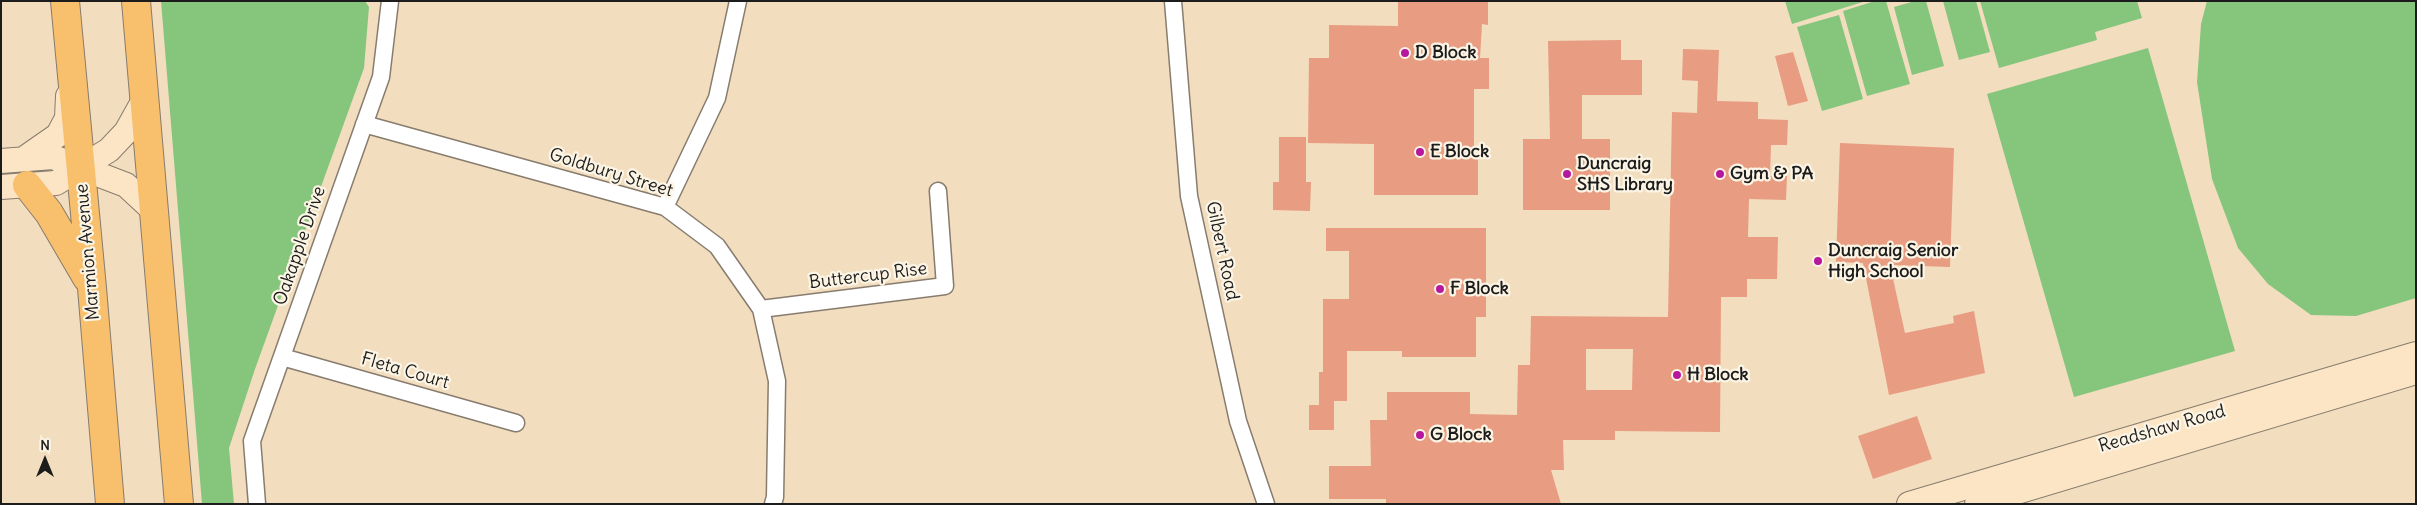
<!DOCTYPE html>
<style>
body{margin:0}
#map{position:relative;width:2417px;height:505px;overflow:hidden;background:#f2ddbf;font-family:Delius,sans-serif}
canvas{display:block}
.frame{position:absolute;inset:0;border:2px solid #1c1c1c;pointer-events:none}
.north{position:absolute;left:20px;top:435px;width:50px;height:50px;-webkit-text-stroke:4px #fcf5e5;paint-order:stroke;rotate:0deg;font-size:14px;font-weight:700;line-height:20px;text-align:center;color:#1c1c1c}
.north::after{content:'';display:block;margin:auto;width:18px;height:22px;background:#1c1c1c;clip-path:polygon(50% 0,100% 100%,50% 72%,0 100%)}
</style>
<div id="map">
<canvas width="2417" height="505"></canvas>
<div class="frame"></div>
<div class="north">N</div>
</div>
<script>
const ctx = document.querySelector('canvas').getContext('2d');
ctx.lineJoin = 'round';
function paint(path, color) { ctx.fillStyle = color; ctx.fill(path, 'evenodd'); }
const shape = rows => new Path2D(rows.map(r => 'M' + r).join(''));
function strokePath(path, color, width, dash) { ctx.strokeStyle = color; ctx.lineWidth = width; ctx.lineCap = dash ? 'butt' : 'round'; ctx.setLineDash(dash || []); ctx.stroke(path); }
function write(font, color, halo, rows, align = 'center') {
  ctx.font = font + ' Delius,sans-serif'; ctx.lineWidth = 4.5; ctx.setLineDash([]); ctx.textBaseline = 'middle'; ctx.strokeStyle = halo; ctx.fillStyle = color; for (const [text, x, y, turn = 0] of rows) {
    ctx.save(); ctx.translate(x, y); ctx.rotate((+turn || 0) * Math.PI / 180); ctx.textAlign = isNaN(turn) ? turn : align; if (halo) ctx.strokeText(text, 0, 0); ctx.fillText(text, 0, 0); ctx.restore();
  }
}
paint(shape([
 [161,1,365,1,369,7,364,68,255,369,229,448,234,504,202,504],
 [1785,1,1866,1,1792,24],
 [1875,1,1886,1,1910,84,1867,96,1843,11],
 [1915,1,1926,1,1944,66,1912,75,1894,7],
 [1943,1,1976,1,1990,52,1959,60],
 [1980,1,2137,1,2142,18,2095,32,2097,40,1999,68],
 [2207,1,2416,1,2416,298,2356,316,2311,315,2268,284,2238,248,2212,179,2197,82,2201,24],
 [1839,15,1863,99,1822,111,1797,27],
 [2148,48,2235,351,2074,397,1987,94]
]), '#86c57c');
paint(shape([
 [1398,1,1488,1,1488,25,1482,24,1480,58,1489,58,1489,89,1474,89,1474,159,1478,159,1478,195,1374,195,1374,144,1308,143,1309,58,1329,58,1329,25,1398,26],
 [1621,40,1621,60,1642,60,1642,95,1582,95,1582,139,1610,139,1610,210,1523,210,1523,139,1550,139,1548,41],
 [1683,49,1719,50,1717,101,1758,102,1758,119,1788,120,1787,145,1771,145,1770,176,1787,176,1786,200,1749,199,1748,237,1778,237,1777,279,1747,279,1747,297,1721,297,1720,432,1615,431,1615,440,1563,440,1564,470,1551,470,1561,504,1386,504,1386,499,1329,499,1329,466,1371,466,1370,420,1387,420,1387,392,1470,392,1470,414,1517,415,1518,365,1530,365,1531,316,1668,317,1672,112,1697,113,1698,81,1682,80],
 [1586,349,1633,349,1632,390,1586,390],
 [1793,52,1808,101,1788,106,1775,56],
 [1279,137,1306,137,1306,182,1311,182,1310,211,1273,210,1273,182,1279,182],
 [1840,143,1954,148,1950,267,1890,265,1905,333,1954,323,1953,316,1974,311,1985,373,1889,395,1863,263,1836,262],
 [1326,228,1486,228,1486,317,1476,317,1476,357,1402,357,1402,351,1347,351,1347,401,1334,401,1334,430,1309,430,1309,405,1319,405,1319,372,1323,372,1323,299,1349,299,1349,251,1326,251],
 [1917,416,1932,459,1873,479,1858,436]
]), '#e89c82');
const street = shape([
 [1173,1,1189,196,1238,421,1266,504],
 [364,124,665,207,717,246,761,309,777,381,775,497,773,504],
 [665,207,717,98,738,1],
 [761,309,945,286,938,191],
 [282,357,516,423],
 [257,504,252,441,381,77,390,1]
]);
const secondary = shape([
 [25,158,58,135,67,118,68,96],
 [1,161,53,157,126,185,154,211],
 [1,187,56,183,109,150,126,132,145,98],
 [1909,504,2416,354],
 [1977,504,2416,372]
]);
const highway = shape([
 [65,1,92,288,110,504],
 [136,1,179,504],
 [27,185,49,213,87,278]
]);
strokePath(street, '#877c6e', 19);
strokePath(secondary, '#877c6e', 26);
strokePath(highway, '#877c6e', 30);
strokePath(street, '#fff', 16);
strokePath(secondary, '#fce5c4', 24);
strokePath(highway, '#f8bf6c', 28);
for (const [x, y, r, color] of [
 [1405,53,5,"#b5179e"],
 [1420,152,5,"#b5179e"],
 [1567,174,5,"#b5179e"],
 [1720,174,5,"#b5179e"],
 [1818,261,5,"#b5179e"],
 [1440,289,5,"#b5179e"],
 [1677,375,5,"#b5179e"],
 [1420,435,5,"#b5179e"]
]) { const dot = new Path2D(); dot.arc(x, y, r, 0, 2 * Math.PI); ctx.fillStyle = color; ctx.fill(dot); strokePath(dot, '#fcf5e5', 2); }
write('bold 18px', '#1c1c1c', '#fcf5e5', [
 ["D Block",1415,53],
 ["E Block",1430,152],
 ["Duncraig",1577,164],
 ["SHS Library",1577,185],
 ["Gym & PA",1730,174],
 ["Duncraig Senior",1828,251],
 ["High School",1828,272],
 ["F Block",1450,289],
 ["H Block",1687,375],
 ["G Block",1430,435]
], 'left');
write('18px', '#1c1c1c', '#fcf5e5', [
 ["Goldbury Street",611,173,17],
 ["Oakapple Drive",300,246,-71],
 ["Gilbert Road",1222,251,78],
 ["Marmion Avenue",88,252,-95],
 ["Buttercup Rise",868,276,-7],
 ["Fleta Court",405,371,16],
 ["Readshaw Road",2162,429,-16]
]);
</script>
